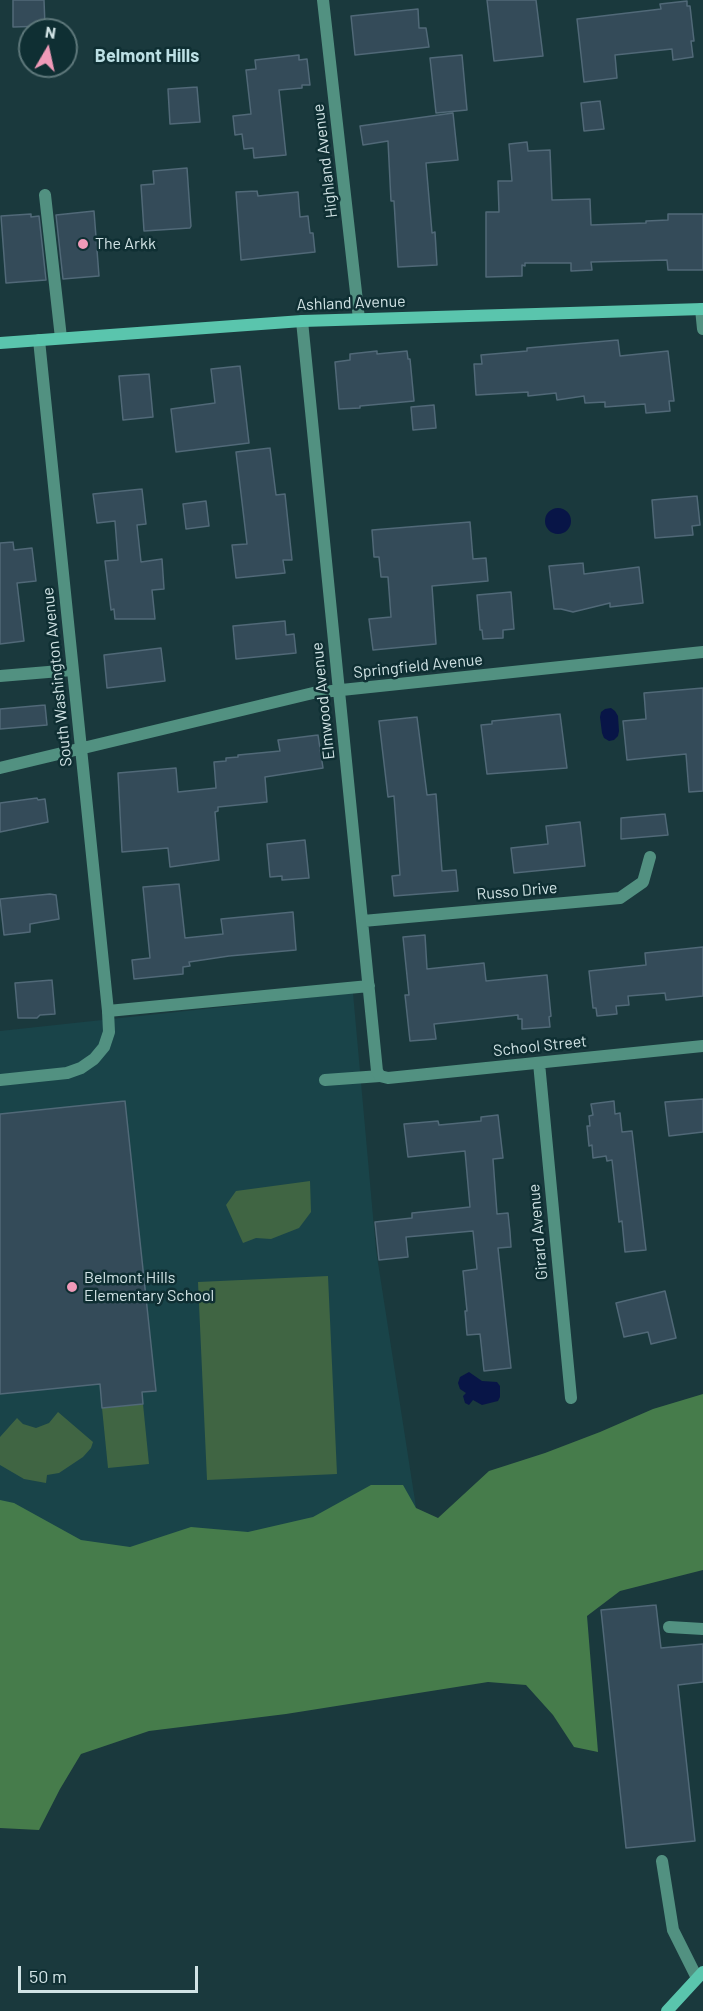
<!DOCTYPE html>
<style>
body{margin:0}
#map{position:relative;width:703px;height:2011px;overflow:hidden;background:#1a393d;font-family:Barlow,sans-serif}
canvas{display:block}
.north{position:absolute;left:18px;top:18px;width:60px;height:60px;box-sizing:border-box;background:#0f2f33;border:2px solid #5d777a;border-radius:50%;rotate:9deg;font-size:16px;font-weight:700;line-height:24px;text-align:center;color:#d1e3e5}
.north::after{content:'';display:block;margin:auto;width:21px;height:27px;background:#ef9ab8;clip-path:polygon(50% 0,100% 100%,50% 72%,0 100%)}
.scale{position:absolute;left:18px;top:1966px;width:180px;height:27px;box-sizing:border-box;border:3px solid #d1e3e5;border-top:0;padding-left:8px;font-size:18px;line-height:21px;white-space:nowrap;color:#d1e3e5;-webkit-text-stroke:4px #0f2f33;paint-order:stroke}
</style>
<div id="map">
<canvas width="703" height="2011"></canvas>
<div class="north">N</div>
<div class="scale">50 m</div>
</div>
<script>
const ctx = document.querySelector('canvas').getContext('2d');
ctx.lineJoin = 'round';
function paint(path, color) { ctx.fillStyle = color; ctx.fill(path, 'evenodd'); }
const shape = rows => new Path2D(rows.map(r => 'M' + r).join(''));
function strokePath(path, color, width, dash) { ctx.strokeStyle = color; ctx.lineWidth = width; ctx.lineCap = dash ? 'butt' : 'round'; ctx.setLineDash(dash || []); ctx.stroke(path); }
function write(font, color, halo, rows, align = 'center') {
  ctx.font = font + ' Barlow,sans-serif'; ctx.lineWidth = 5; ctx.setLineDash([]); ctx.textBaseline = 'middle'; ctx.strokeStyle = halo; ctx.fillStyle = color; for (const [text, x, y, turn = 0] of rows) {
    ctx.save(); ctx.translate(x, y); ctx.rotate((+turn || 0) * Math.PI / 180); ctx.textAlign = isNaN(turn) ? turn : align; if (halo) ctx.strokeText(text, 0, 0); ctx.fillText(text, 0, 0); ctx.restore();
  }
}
paint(shape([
 [353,993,376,1250,418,1520,0,1661,0,1031]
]), '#194449');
paint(shape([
 [310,1181,311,1212,299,1228,271,1239,256,1238,243,1243,226,1205,236,1191],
 [328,1276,337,1474,207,1480,198,1282],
 [143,1404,149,1464,108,1468,102,1408],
 [58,1412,93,1442,91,1448,83,1457,59,1473,47,1475,46,1483,24,1479,0,1465,0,1437,17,1418,23,1424,36,1428,49,1423]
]), '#406543');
paint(shape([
 [703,1394,703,1570,620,1591,587,1616,598,1752,574,1747,553,1715,526,1685,488,1682,286,1714,149,1731,81,1754,60,1789,39,1830,0,1828,0,1500,14,1503,81,1540,130,1547,191,1527,248,1532,313,1517,371,1485,403,1485,416,1508,438,1518,489,1471,545,1453,600,1432,653,1409]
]), '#467c4b');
paint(shape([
 '545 521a13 13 0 1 1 26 0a13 13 0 1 1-26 0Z',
 [611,708,615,711,618,716,619,731,618,736,614,740,609,741,604,738,602,733,600,717,601,712,605,709],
 [469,1372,482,1381,497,1382,500,1386,500,1397,498,1401,482,1405,473,1400,469,1405,465,1403,463,1396,466,1393,460,1389,458,1383,460,1377]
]), '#081547');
const building = shape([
 [13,0,44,0,45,26,13,27,13,0],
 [487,0,536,0,543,56,494,61,487,0],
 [687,1,687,6,690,6,694,41,691,41,693,57,673,60,672,49,615,55,617,78,584,82,577,19,661,9,660,4,687,1],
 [418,9,419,28,426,28,429,47,355,55,351,16,418,9],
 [299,55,299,60,307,59,310,85,302,85,302,88,279,90,286,155,254,158,253,148,244,149,242,134,235,135,233,116,251,114,246,70,256,69,255,60,299,55],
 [462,55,467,110,436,113,430,58,462,55],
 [197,87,200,122,170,124,168,89,197,87],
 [600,101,604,129,584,131,581,103,600,101],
 [453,113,458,160,426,163,432,233,435,232,437,265,398,267,394,201,391,201,388,141,363,145,360,126,453,113],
 [527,142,528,151,550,150,552,200,590,199,591,225,646,223,646,221,668,220,668,214,703,214,703,270,668,270,667,260,591,262,592,270,571,271,571,263,525,263,525,266,522,265,522,276,486,277,486,212,499,212,498,181,512,181,509,144,527,142],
 [187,168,191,226,190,228,144,231,141,185,154,184,153,171,187,168],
 [257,191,258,196,298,192,300,217,308,216,310,233,313,233,315,252,241,260,236,192,257,191],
 [94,211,99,276,63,279,56,215,94,211],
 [31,214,31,217,39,216,46,280,6,283,1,216,31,214],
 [618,340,620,356,668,351,674,401,669,401,670,411,646,413,645,404,605,407,605,402,585,403,584,396,557,400,556,393,528,396,528,392,476,395,474,364,482,364,481,355,527,351,527,348,618,340],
 [377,351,377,354,407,351,408,359,410,359,414,401,360,406,360,408,339,409,335,362,350,360,350,354,377,351],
 [240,366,249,443,176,452,171,409,215,403,211,369,240,366],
 [149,374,153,417,123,420,119,376,149,374],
 [434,405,436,428,413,430,411,407,434,405],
 [270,448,276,495,285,494,292,560,283,560,285,573,236,578,232,545,247,544,236,452,270,448],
 [142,489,146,524,137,525,141,562,162,559,164,589,152,590,155,619,115,619,114,609,111,610,105,561,118,560,115,521,97,523,93,494,142,489],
 [697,496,700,525,692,526,693,535,655,538,652,500,697,496],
 [206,501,209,526,186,529,183,504,206,501],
 [470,522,473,559,486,558,488,581,432,586,436,644,373,650,369,619,391,617,388,577,381,577,379,557,374,557,372,530,470,522],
 [13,542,14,550,32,548,36,581,17,583,24,641,0,644,0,543,13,542],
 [583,563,584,574,639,567,643,603,610,607,610,603,573,612,561,609,554,609,549,566,583,563],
 [511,592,514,629,503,630,503,638,483,639,482,630,480,630,477,595,511,592],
 [285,621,286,635,294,634,296,653,236,659,233,626,285,621],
 [161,648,165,681,107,688,104,655,161,648],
 [703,688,703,791,689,792,686,754,627,760,623,721,646,719,644,693,703,688],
 [45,705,47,725,0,729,0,709,45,705],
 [560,714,567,768,487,774,481,725,492,724,492,721,560,714],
 [417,717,427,795,436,794,442,871,456,870,458,891,394,896,392,876,400,875,394,796,388,797,379,721,417,717],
 [318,735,323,768,265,777,267,802,218,807,218,811,215,812,219,860,170,867,168,848,122,852,118,773,176,768,178,792,216,788,214,762,226,761,226,758,238,757,238,755,280,751,278,740,318,735],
 [37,798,38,800,45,799,48,822,0,832,0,803,37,798],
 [665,814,668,835,621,839,621,818,665,814],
 [580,822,585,866,514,873,511,848,548,844,546,826,580,822],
 [305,840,309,878,282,880,282,876,270,877,267,844,305,840],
 [179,884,185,938,223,934,221,919,293,912,296,950,229,956,189,962,190,966,183,967,183,974,134,979,132,960,150,958,143,887,179,884],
 [50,894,56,895,59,919,30,924,30,932,4,935,0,899,50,894],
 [425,935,427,969,484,963,486,981,547,975,551,1016,549,1017,550,1027,522,1029,522,1019,518,1019,518,1015,434,1024,436,1039,410,1041,405,995,409,995,403,937,425,935],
 [703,947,703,996,666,1000,665,993,628,996,629,1005,616,1006,617,1014,597,1016,596,1008,593,1008,589,971,646,965,645,953,703,947],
 [52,980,55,1014,40,1015,37,1018,18,1018,15,983,52,980],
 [703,1099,703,1132,669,1136,665,1102,703,1099],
 [125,1101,156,1391,142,1392,143,1404,102,1408,100,1384,0,1394,0,1114,125,1101],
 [614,1101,615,1114,620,1113,622,1132,632,1131,646,1250,625,1252,622,1221,619,1222,612,1160,607,1161,606,1156,593,1158,592,1145,589,1146,587,1126,590,1126,589,1116,593,1115,591,1104,614,1101],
 [498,1115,503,1158,493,1159,497,1214,508,1213,510,1232,511,1247,498,1248,511,1368,484,1371,480,1334,467,1335,465,1311,467,1311,463,1271,477,1269,473,1231,406,1237,408,1257,379,1260,375,1222,412,1218,412,1213,470,1207,465,1151,408,1157,404,1124,438,1121,439,1125,481,1121,481,1117,498,1115],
 [665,1291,676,1338,651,1344,648,1332,624,1337,616,1303,665,1291],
 [656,1605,661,1648,703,1644,703,1682,678,1685,695,1841,626,1848,601,1610,656,1605]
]);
paint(building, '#344b59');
strokePath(building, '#516978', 1.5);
strokePath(shape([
 [45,195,61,338],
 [0,676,72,670],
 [0,1080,67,1073,81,1068,94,1059,104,1047,109,1032,108,1011],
 [325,1080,380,1076],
 [669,1627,703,1629],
 [662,1861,673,1930,697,1978]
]), '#529181', 12);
strokePath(shape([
 [323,0,359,319],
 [701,309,703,329],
 [302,321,377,1071,380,1076,388,1078,703,1046],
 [39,340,108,1011,369,986],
 [0,768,313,693,703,652],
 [363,921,620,898,643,882,650,857],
 [539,1063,571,1398]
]), '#529181', 12);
strokePath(shape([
 [0,343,302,321,703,309],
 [667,2011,703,1972]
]), '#5ac5ad', 12);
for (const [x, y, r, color] of [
 [83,244,6,"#ef9ab8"],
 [72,1287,6,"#ef9ab8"]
]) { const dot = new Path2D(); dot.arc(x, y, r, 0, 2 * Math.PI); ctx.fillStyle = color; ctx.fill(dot); strokePath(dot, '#0f2f33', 2); }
write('16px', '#d1e3e5', '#0f2f33', [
 ["Highland Avenue",325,161,-97],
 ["Ashland Avenue",351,303,-2],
 ["Springfield Avenue",418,666,-6],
 ["South Washington Avenue",57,677,-96],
 ["Elmwood Avenue",323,701,-96],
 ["Russo Drive",517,891,-5],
 ["School Street",540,1046,-6],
 ["Girard Avenue",538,1232,-95]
]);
write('16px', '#d1e3e5', '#0f2f33', [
 ["The Arkk",95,244],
 ["Belmont Hills",84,1278],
 ["Elementary School",84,1296]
], 'left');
write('bold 18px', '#bcdfe4', '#0f2f33', [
 ["Belmont Hills",147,56]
]);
</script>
